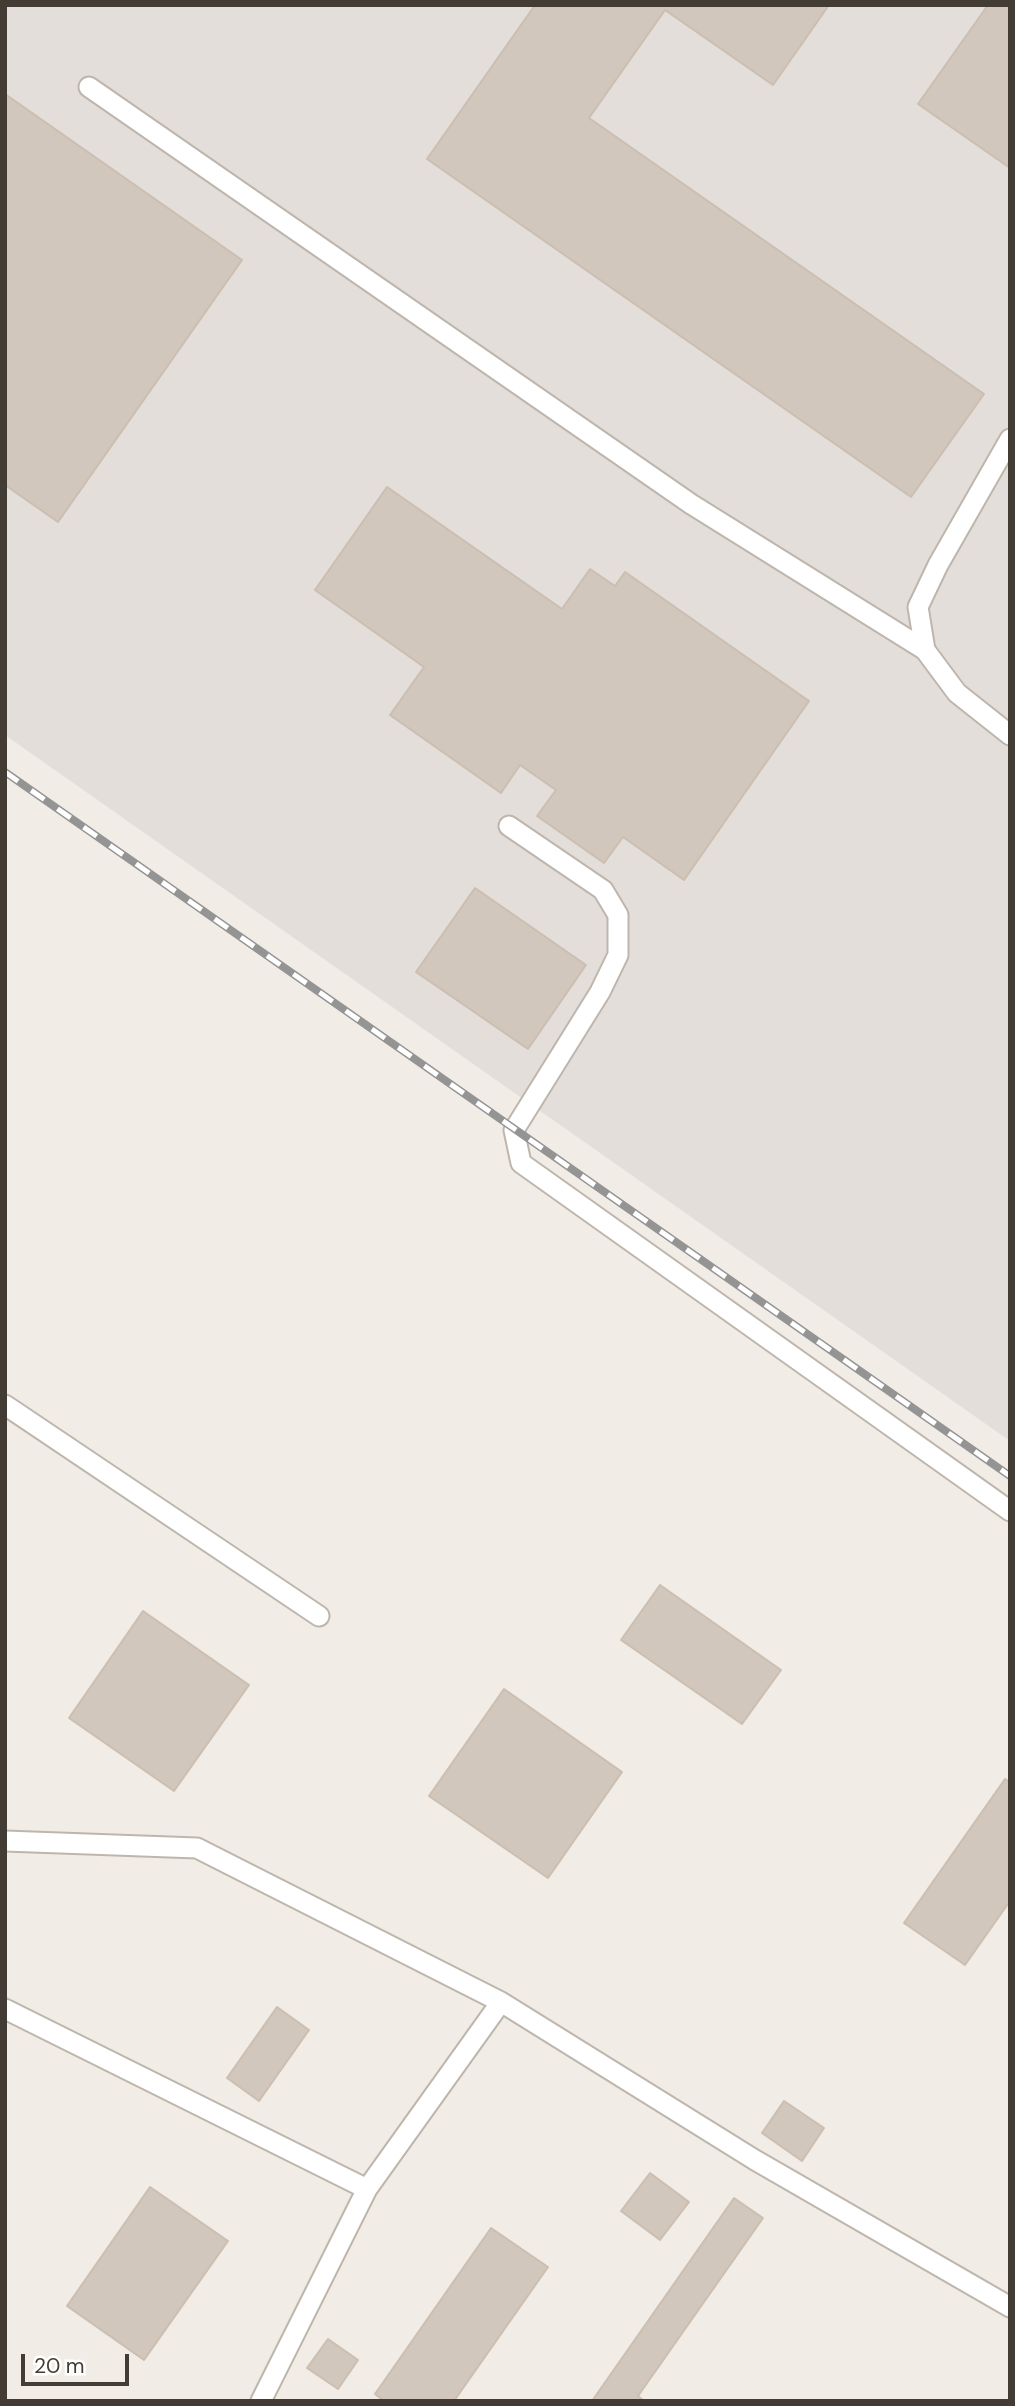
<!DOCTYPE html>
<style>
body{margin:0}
#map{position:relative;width:1015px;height:2406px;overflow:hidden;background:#f1ece5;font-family:"DM Sans",sans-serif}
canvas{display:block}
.frame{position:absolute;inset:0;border:7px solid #433c35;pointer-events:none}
.scale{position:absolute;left:21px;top:2354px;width:108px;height:32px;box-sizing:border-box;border:4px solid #433c35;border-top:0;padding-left:9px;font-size:21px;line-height:24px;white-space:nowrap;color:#433c35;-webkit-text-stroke:5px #fff;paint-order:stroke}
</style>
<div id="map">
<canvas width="1015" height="2406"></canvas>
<div class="frame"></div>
<div class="scale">20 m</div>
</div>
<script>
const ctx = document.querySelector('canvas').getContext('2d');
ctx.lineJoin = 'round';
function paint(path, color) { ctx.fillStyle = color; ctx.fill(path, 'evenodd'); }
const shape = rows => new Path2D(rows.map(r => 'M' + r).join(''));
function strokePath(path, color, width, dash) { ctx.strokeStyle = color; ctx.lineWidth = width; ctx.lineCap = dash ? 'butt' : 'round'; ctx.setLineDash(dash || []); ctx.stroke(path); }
paint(shape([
 [5,5,1010,5,1010,1441,5,735]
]), '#e3deda');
const building = shape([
 [535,5,829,5,773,85,665,10,589,118,984,394,911,497,427,159,535,5],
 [988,5,1010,5,1010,168,918,104,988,5],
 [5,94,242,260,58,522,5,485,5,94],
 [387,487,562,609,590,569,615,586,625,572,809,701,684,880,623,837,604,863,537,816,556,790,520,765,501,793,390,715,424,667,315,590,387,487],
 [475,888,586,965,528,1049,416,972,475,888],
 [660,1585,781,1670,742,1724,621,1640,660,1585],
 [143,1611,249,1685,174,1791,69,1718,143,1611],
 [504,1689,622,1772,548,1878,429,1796,504,1689],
 [1005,1779,1010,1782,1010,1901,965,1965,904,1923,1005,1779],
 [277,2007,309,2030,259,2101,227,2078,277,2007],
 [784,2101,824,2128,802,2161,762,2133,784,2101],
 [650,2173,689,2202,660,2240,621,2211,650,2173],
 [150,2187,228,2241,144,2360,67,2306,150,2187],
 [734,2198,763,2218,638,2396,644,2401,592,2401,734,2198],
 [491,2228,548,2267,454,2401,384,2401,375,2394,491,2228],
 [328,2339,358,2360,338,2389,307,2368,328,2339]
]);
paint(building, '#d1c7bc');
strokePath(building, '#ccbeb0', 2);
const lane = shape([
 [89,87,691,504,925,650],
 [1010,439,938,565,918,607,925,650,957,693,1010,735],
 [509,826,603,890,618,915,618,955,600,992,514,1130,521,1163,1010,1511],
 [5,1405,319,1616],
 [5,1841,197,1848,501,2002,755,2160,1010,2307],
 [5,2009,367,2189],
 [261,2401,367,2189,501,2002]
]);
strokePath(lane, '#beb6ac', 23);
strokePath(lane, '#fff', 19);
const rail = shape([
 [5,772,1010,1476]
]);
strokePath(rail, '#949494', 8);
strokePath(rail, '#fff', 5, [16]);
</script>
